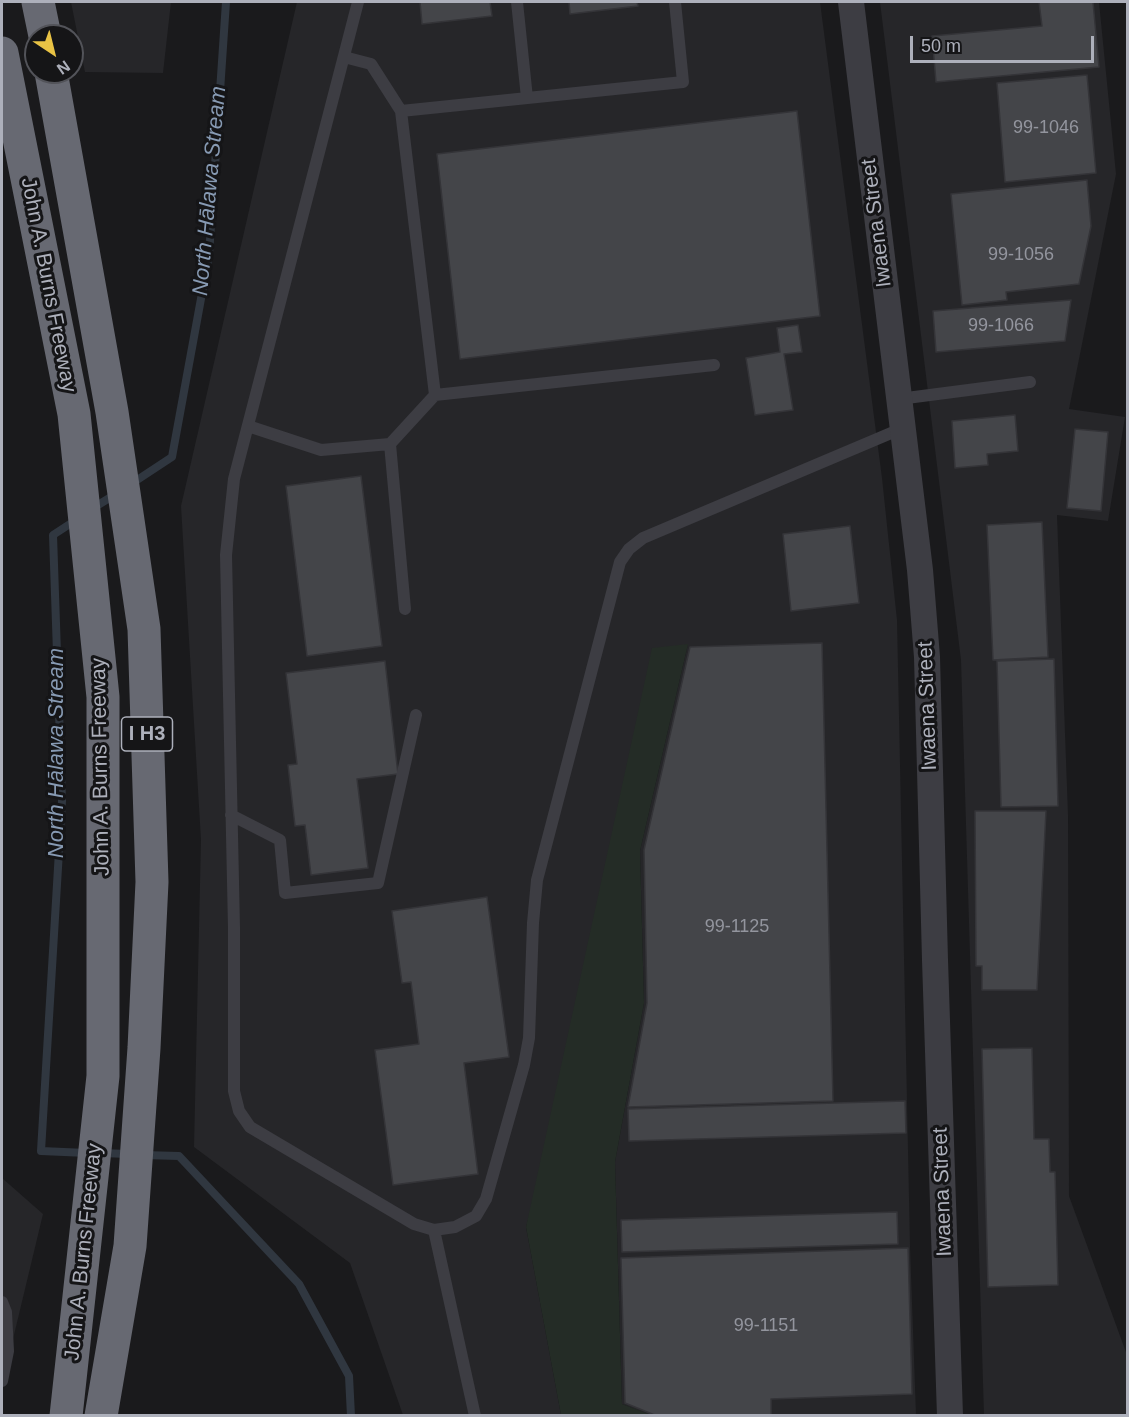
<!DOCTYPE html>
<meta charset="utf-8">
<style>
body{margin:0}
#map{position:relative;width:1129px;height:1417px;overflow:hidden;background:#1a1a1c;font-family:Helvetica,sans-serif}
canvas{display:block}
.frame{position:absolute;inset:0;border:3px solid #adb0bb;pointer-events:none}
.north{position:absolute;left:24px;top:24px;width:60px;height:60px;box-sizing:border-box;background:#151517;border:2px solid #525359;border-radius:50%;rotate:145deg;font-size:16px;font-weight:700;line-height:24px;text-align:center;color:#adb0bb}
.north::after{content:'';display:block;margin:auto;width:21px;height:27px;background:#e9c345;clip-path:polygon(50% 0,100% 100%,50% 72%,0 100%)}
.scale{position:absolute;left:910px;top:36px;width:184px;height:27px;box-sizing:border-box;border:3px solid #adb0bb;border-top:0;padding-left:8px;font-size:18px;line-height:21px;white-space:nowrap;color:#adb0bb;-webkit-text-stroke:4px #151517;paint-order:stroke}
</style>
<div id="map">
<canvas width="1129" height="1417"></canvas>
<div class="frame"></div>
<div class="north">N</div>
<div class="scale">50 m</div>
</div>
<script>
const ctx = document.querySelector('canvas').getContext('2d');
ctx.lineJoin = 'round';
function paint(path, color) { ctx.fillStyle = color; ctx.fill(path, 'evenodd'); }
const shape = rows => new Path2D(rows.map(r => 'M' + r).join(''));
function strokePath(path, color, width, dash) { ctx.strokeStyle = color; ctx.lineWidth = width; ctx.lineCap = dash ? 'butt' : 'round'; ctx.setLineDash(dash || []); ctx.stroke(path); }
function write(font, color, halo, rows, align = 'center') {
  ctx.font = font + ' Helvetica,sans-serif'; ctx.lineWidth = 6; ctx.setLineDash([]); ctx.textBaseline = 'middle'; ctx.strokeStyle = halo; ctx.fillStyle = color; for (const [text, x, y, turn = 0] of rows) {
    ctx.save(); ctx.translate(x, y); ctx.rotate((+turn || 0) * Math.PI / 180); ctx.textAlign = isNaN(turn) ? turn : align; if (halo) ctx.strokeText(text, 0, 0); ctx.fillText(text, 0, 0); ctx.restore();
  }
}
paint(shape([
 [71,2,171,2,163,73,85,72],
 [297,2,820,2,882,478,897,620,910,1246,916,1415,651,1416,622,1404,615,1162,644,1003,640,851,688,644,526,1227,561,1415,403,1415,350,1263,194,1147,201,840,181,506],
 [880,2,1099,2,1116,174,1069,409,1125,417,1108,521,1057,515,1068,815,1069,1196,1127,1355,1127,1415,984,1415,961,660],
 [2,1178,43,1214,2,1385]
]), '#262629');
paint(shape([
 [688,644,640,851,644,1003,615,1162,622,1404,651,1415,561,1415,526,1227,652,648]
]), '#242c26');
strokePath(shape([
 [131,484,172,457,209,255,226,2],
 [93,508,116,494],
 [76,520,53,535,62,801,41,1151,87,1153],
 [101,1153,128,1154],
 [143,1155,179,1156,299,1284,349,1376,351,1416]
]), '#303740', 8);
const building = shape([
 [420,2,490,2,492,16,422,24,420,2],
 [569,2,637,2,638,6,570,14,569,2],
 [1039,2,1093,2,1099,67,936,82,932,36,1042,26,1039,2],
 [1087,75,1096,173,1005,182,997,83,1087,75],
 [797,111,820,316,460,359,437,154,797,111],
 [1087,180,1091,226,1079,284,1006,292,1007,300,962,305,951,194,1087,180],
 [1071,300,1065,341,936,352,933,311,1071,300],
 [798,325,802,352,784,354,793,410,755,415,746,358,780,352,777,328,798,325],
 [1015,415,1018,451,987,454,988,465,955,468,952,421,1015,415],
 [1075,429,1108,432,1101,511,1067,508,1075,429],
 [361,476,382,646,307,656,286,486,361,476],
 [1042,522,1048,657,993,660,987,525,1042,522],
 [850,526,859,603,791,611,783,534,850,526],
 [822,643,833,1101,628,1107,647,1003,644,850,690,647,822,643],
 [1054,659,1058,806,1001,807,997,661,1054,659],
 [385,661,398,774,357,779,368,868,311,875,305,825,295,826,288,765,297,764,286,673,385,661],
 [975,811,1046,811,1037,990,982,990,982,966,976,966,975,811],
 [487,897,509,1057,464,1063,478,1174,393,1185,375,1050,419,1044,411,982,402,983,392,911,487,897],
 [1032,1048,1034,1139,1049,1139,1050,1172,1055,1172,1058,1285,988,1287,982,1049,1032,1048],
 [905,1101,906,1133,629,1141,628,1109,905,1101],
 [897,1212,898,1244,622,1252,621,1220,897,1212],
 [908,1248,912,1394,771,1399,771,1416,657,1416,625,1403,621,1258,908,1248]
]);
paint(building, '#444549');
strokePath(building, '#343438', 1.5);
strokePath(shape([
 [358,2,234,479,226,555,234,928,234,1091,239,1111,250,1127,414,1224,434,1230,455,1227,476,1216,486,1199,524,1065,529,1038,533,923,537,880,620,562,629,549,643,538,903,428],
 [517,2,527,98],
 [344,57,371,64,401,111,435,395,390,444,405,609],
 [401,111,683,82,675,2],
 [435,395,714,365],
 [899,399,1030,382],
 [248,426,321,450,390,444],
 [231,815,280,840,285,893,378,883,416,715],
 [434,1230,475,1416],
 [2,1302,6,1312,8,1351,2,1381]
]), '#3d3d43', 12);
strokePath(shape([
 [851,2,920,570,927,657,935,960,950,1416]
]), '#3d3d43', 26);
strokePath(shape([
 [38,2,45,36],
 [2,53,74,414,103,697,103,1076,66,1416],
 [51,72,112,412,144,629,152,882,144,1048,130,1246,101,1416]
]), '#676972', 33);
write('18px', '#93959e', null, [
 ["99-1046",1046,128],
 ["99-1056",1021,255],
 ["99-1066",1001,326],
 ["99-1125",737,927],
 ["99-1151",766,1326]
]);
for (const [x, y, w] of [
 [147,734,51]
]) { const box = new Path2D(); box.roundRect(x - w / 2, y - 17, w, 34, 4.5); ctx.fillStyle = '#151517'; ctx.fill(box); strokePath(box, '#adb0bb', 1.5); }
write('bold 20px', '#adb0bb', null, [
 ["I H3",147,734]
]);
write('21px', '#adb0bb', '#151517', [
 ["Iwaena Street",877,223,-97],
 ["John A. Burns Freeway",48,285,79],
 ["Iwaena Street",928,706,-92],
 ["John A. Burns Freeway",101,767,-91],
 ["Iwaena Street",943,1192,-92],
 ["John A. Burns Freeway",84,1252,-84]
]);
write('italic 22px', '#879ab3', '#151517', [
 ["North Hālawa Stream",210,191,-85],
 ["North Hālawa Stream",57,753,-90]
]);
</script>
